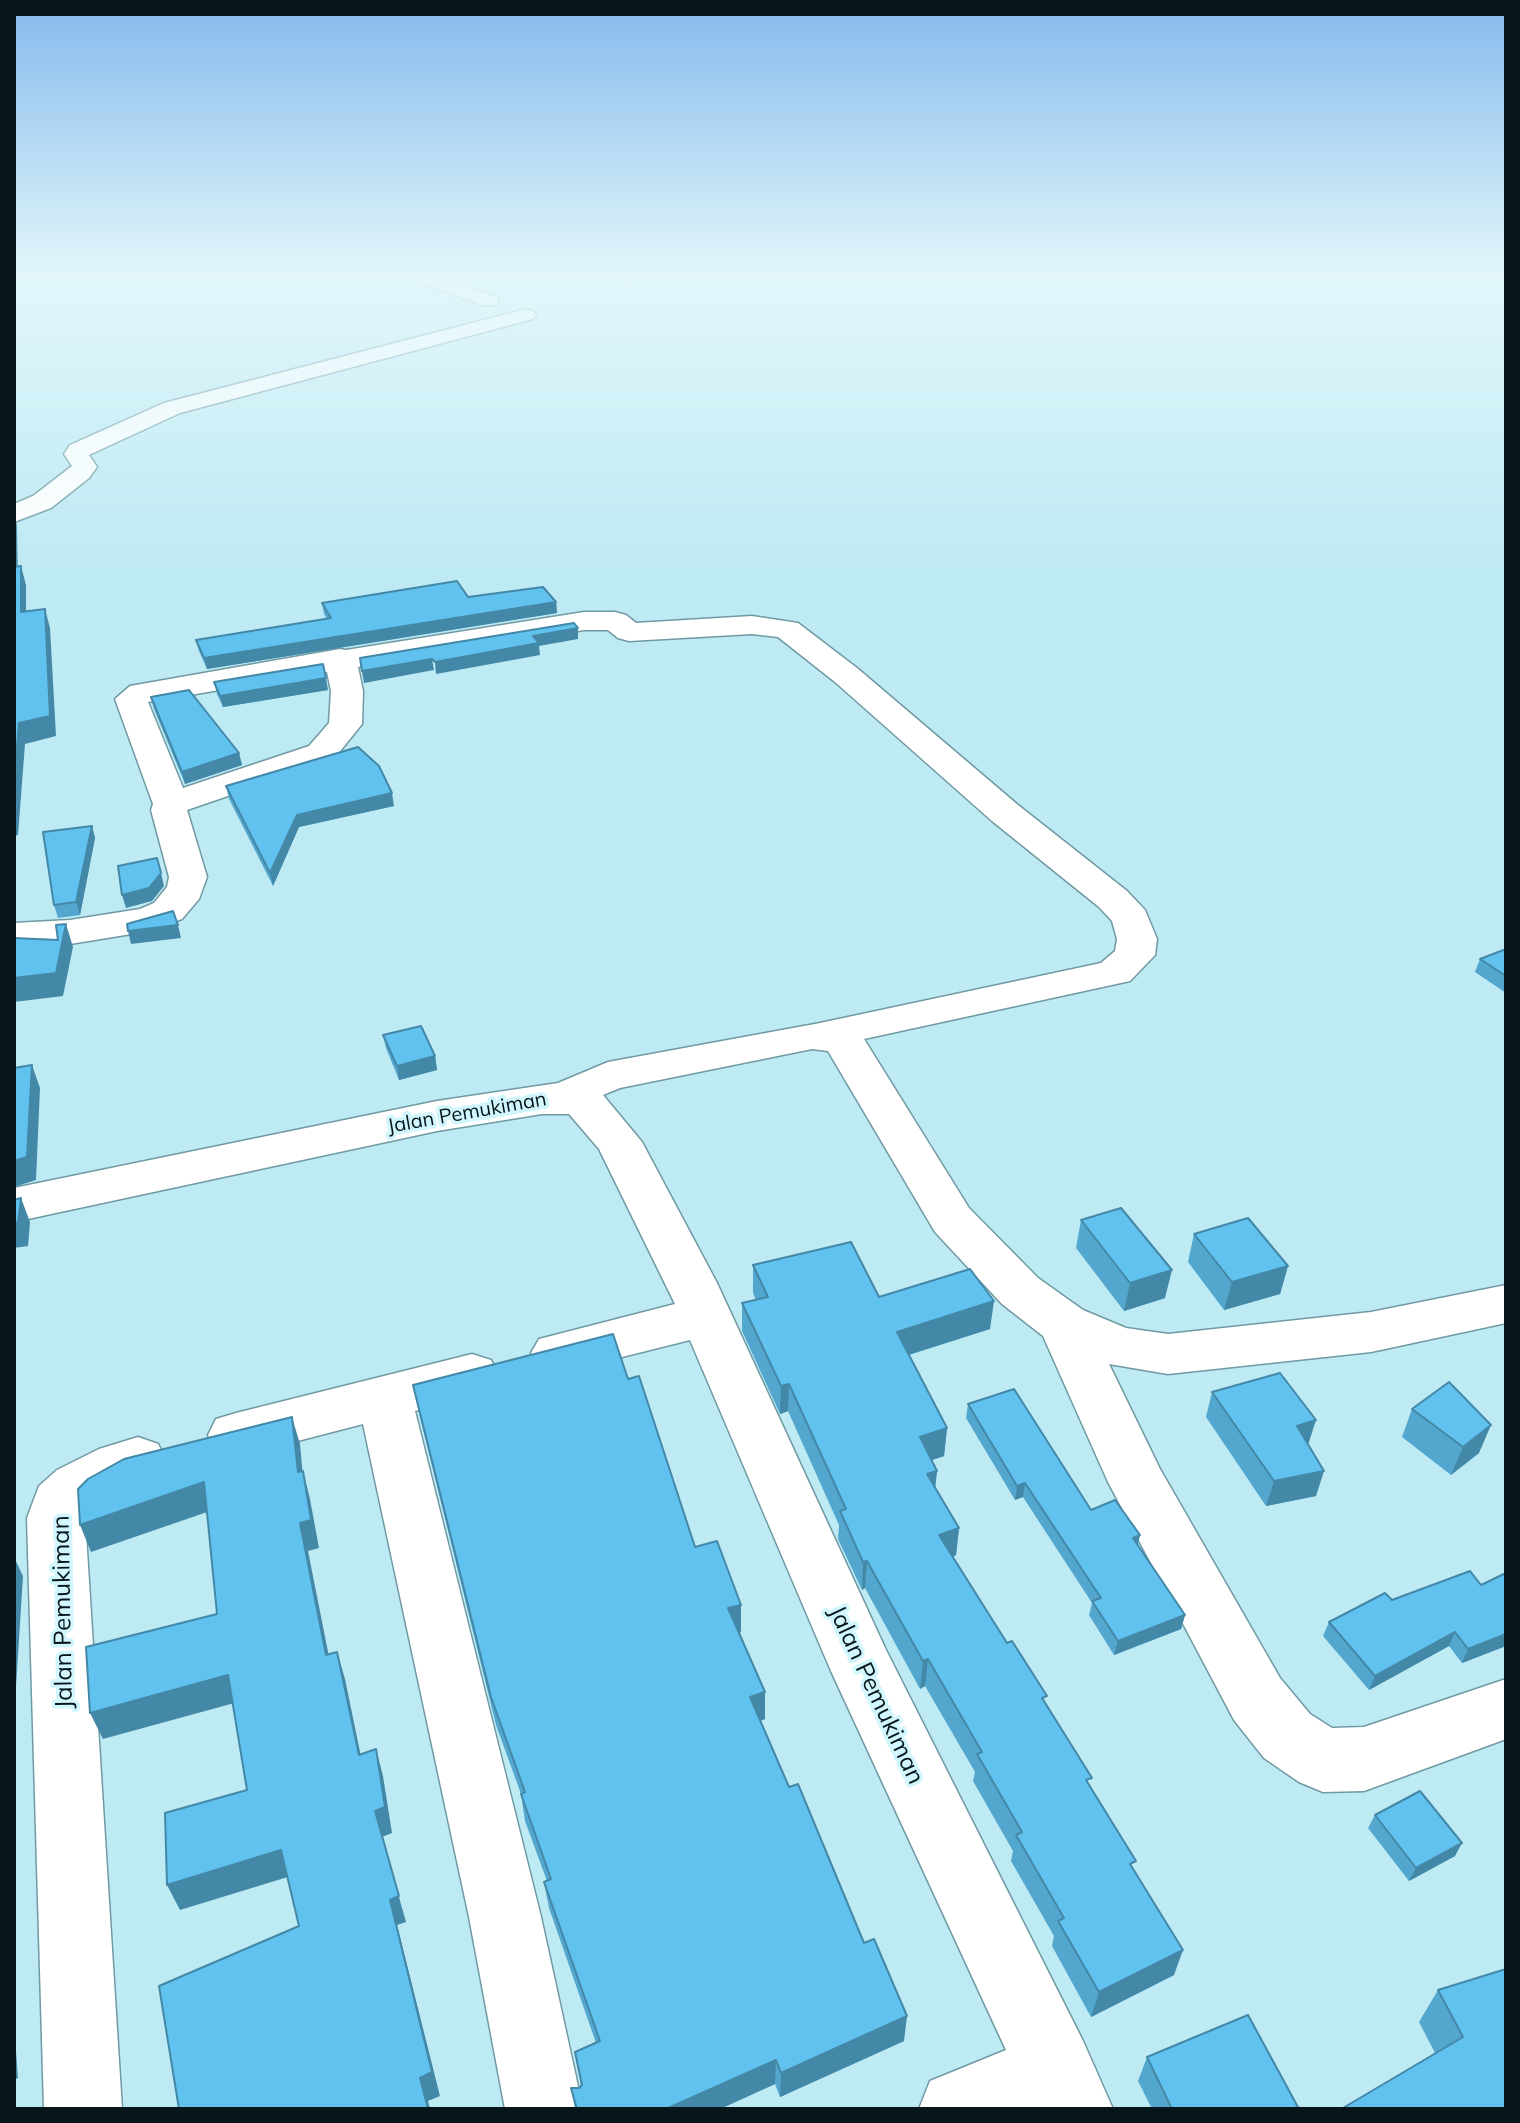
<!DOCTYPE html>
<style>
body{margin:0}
#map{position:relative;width:1520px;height:2123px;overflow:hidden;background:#beeaf4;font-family:Mulish,sans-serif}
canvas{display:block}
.frame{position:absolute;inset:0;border:16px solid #06161a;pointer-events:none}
</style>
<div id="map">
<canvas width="1520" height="2123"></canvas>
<div class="frame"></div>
</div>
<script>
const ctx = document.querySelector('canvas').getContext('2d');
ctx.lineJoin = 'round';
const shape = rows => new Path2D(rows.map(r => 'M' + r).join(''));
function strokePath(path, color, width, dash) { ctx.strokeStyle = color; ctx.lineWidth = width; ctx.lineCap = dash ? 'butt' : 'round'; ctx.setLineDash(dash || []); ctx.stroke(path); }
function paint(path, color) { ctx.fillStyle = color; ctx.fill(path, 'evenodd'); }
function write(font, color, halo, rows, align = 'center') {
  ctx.font = font + ' Mulish,sans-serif'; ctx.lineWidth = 7; ctx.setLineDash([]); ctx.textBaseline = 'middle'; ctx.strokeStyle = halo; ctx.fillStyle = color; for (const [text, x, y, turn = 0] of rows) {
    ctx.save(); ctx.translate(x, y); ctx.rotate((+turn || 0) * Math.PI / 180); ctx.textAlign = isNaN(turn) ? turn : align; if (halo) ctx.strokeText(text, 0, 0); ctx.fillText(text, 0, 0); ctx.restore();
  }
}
const minor = shape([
 [407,274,433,274,496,297,499,301,496,305,482,305,409,278,407,274],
 [610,274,637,274,639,277,630,283,612,278,610,274],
 [526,309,533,311,536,315,533,319,180,413,89,455,97,467,89,478,51,508,14,522,14,504,33,496,72,466,64,454,70,445,164,403,526,309],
 [584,612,615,612,626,615,636,623,752,616,798,623,857,668,1018,805,1127,891,1145,910,1157,939,1155,955,1130,981,864,1039,969,1208,1038,1278,1083,1310,1126,1328,1168,1334,1371,1312,1506,1285,1506,1323,1371,1352,1168,1374,1109,1364,1160,1469,1280,1678,1310,1714,1332,1728,1364,1727,1506,1679,1506,1739,1364,1791,1323,1792,1299,1782,1264,1758,1234,1720,1108,1482,1043,1336,1002,1304,935,1232,828,1051,812,1049,620,1088,603,1095,642,1142,717,1283,886,1650,1083,2041,1113,2109,919,2109,930,2081,1006,2050,831,1671,690,1340,558,1373,539,1367,531,1353,539,1339,675,1304,599,1149,569,1114,542,1114,437,1131,14,1222,14,1188,437,1101,558,1083,608,1062,820,1023,1101,963,1115,951,1117,939,1112,921,1099,907,992,821,835,682,778,637,752,634,629,641,618,638,608,630,584,630,358,667,363,691,362,724,333,760,187,810,207,877,199,899,182,919,150,931,70,944,14,947,14,923,70,920,140,909,154,903,167,887,169,877,151,810,153,804,115,699,130,686,340,649,346,650,584,612],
 [327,672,331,691,329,723,309,746,183,788,148,702,327,672],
 [472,1354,491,1360,499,1375,491,1390,415,1411,541,1917,583,2109,505,2109,469,1917,363,1424,236,1457,216,1451,208,1435,216,1419,236,1413,472,1354],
 [138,1437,158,1444,166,1460,158,1476,134,1484,97,1504,85,1518,122,2109,44,2109,27,1518,39,1486,57,1470,99,1449,138,1437]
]);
strokePath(minor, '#709aa3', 3);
paint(minor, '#fff');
paint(shape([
 [468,597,556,602,557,613,207,669,199,651,196,640,327,619,324,614,322,603],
 [214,682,328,690,223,707,217,694],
 [151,697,239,753,242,765,185,784,154,709],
 [226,786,394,806,299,827,273,886,229,799],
 [92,826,95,838,80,915,58,918,54,905],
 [1506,949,1506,993,1475,972,1480,959],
 [383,1035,435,1056,437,1070,399,1080,386,1048],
 [1081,1220,1165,1298,1124,1311,1076,1248],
 [1194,1234,1288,1266,1280,1294,1224,1310,1188,1262],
 [753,1265,879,1297,990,1329,909,1355,947,1428,944,1456,932,1460,937,1471,935,1488,959,1528,956,1555,953,1557,1045,1703,1090,1786,1134,1870,1174,1975,1091,2017,1052,1946,1054,1936,1011,1861,1013,1851,973,1781,975,1772,925,1686,920,1689,865,1588,862,1590,838,1539,839,1525,788,1411,780,1414,742,1331,742,1303,756,1300,753,1293],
 [628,1379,695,1547,741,1632,739,1633,765,1719,760,1721,789,1787,904,2041,780,2097,775,2084,720,2109,575,2109,571,2088,579,2088,581,2086,575,2052,596,2043,549,1908,544,1882,547,1881,525,1821,521,1794,496,1725,419,1413,413,1385],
 [1212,1392,1308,1445,1316,1496,1266,1506,1206,1417],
 [968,1404,1091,1510,1140,1535,1138,1545,1185,1615,1181,1629,1114,1655,1089,1615,1092,1603,1023,1497,1015,1500,966,1418],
 [1412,1409,1479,1453,1451,1475,1402,1437],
 [1506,1573,1506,1646,1462,1663,1449,1646,1369,1690,1323,1636,1329,1622,1392,1600,1481,1585],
 [1375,1815,1455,1856,1409,1881,1368,1828],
 [1438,1990,1506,2109,1343,2109,1435,2053,1419,2022],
 [1147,2057,1299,2109,1152,2109,1138,2081]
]), '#53a7ce');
paint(shape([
 [14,514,17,525,18,586,14,573],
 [21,566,26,585,26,631,21,612],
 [556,602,557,613,207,669,204,658],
 [45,609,50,628,56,736,25,744,18,835,14,836,14,782,19,723],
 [578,628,578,639,539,646,540,655,436,674,435,662,533,636],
 [432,659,434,670,364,683,362,671],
 [326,678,328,690,223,707,220,696],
 [239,753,242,765,185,784,182,772],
 [392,793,394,806,299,827,273,886,270,873,297,815],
 [92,826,95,838,80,915,76,902],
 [161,873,164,886,152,901,126,908,122,895],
 [66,924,73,947,63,996,14,1002,14,978,56,973],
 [178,925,181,938,131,944,128,931],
 [435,1056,437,1070,399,1080,397,1066],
 [32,1065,40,1088,36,1180,14,1187,14,1161],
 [21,1198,30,1222,28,1246,14,1248,14,1223],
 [1288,1266,1280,1294,1224,1310,1232,1282],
 [1172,1270,1165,1298,1124,1311,1130,1283],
 [994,1301,990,1329,895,1359,897,1332],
 [789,1384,788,1411,780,1414,781,1386],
 [292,1417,300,1444,305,1500,298,1472],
 [1316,1420,1308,1445,1297,1426],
 [1491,1425,1479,1453,1451,1475,1463,1447],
 [947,1428,944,1456,917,1465,920,1437],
 [303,1471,310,1499,319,1548,308,1551,334,1682,326,1655,300,1523],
 [937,1471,934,1499,927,1474],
 [1324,1471,1316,1496,1266,1506,1274,1481],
 [204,1482,213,1510,91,1552,80,1525],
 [1025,1483,1023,1497,1015,1500,1017,1486],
 [959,1528,956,1555,936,1563,939,1535],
 [1140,1535,1136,1549,1133,1538],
 [14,1557,23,1576,16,1687,14,1688],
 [867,1561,865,1588,862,1590,863,1562],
 [741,1605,741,1632,729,1636,728,1608],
 [1185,1615,1181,1629,1114,1655,1118,1641],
 [1455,1632,1449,1646,1369,1690,1375,1676],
 [1506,1634,1506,1646,1462,1663,1468,1649],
 [337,1652,345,1679,366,1781,359,1755],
 [928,1659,925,1686,920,1689,923,1661],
 [228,1675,238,1702,103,1739,90,1713],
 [765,1692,765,1719,750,1724,750,1697],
 [376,1749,383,1776,392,1833,382,1837,406,1922,397,1925,440,2096,428,2101,430,2109,428,2109,420,2078,375,1811],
 [1462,1843,1455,1856,1409,1881,1416,1868],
 [281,1850,291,1876,180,1910,167,1885],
 [1183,1950,1174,1975,1091,2017,1099,1992],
 [907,2016,904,2041,780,2097,781,2073],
 [14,2024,18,2078,14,2080],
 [776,2060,775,2084,720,2109,666,2109]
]), '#4488a7');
const building = shape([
 [21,566,21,612,45,609,50,716,19,723,14,782,14,567,21,566],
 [457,581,468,597,543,587,556,602,204,658,196,640,331,618,322,603,457,581],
 [574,623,578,628,533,636,539,643,435,662,432,659,362,671,360,658,574,623],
 [323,664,326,678,220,696,214,682,323,664],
 [189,690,239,753,182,772,151,697,189,690],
 [358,747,379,766,392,793,297,815,270,873,226,786,358,747],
 [92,826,76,902,54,905,43,832,92,826],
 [157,858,161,873,149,888,122,895,118,866,157,858],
 [173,911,178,925,128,931,127,924,173,911],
 [66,924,56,973,14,978,14,938,58,940,56,925,66,924],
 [1506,949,1506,976,1480,959,1506,949],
 [421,1026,435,1056,397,1066,383,1035,421,1026],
 [32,1065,27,1157,14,1161,14,1068,32,1065],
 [21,1198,18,1222,14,1223,14,1200,21,1198],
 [1121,1208,1172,1270,1130,1283,1081,1220,1121,1208],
 [1248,1218,1288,1266,1232,1282,1194,1234,1248,1218],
 [851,1242,879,1297,970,1269,994,1301,897,1332,947,1428,920,1437,937,1471,927,1474,959,1528,939,1535,1007,1643,1012,1641,1047,1696,1042,1698,1092,1778,1086,1780,1136,1861,1130,1864,1183,1950,1099,1992,1058,1921,1064,1918,1016,1835,1022,1832,977,1754,982,1752,928,1659,923,1661,867,1561,863,1562,840,1511,846,1509,789,1384,781,1386,742,1303,768,1297,753,1265,851,1242],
 [613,1334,628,1379,639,1376,695,1547,717,1541,741,1605,728,1608,765,1692,750,1697,789,1787,798,1784,864,1943,874,1939,907,2016,781,2073,776,2060,666,2109,577,2109,571,2088,579,2088,582,2085,575,2052,600,2041,544,1882,551,1879,521,1794,525,1792,491,1697,413,1385,613,1334],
 [1280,1373,1316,1420,1297,1426,1324,1471,1274,1481,1212,1392,1280,1373],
 [1449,1382,1491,1425,1463,1447,1412,1409,1449,1382],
 [1014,1389,1091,1510,1115,1500,1140,1535,1133,1538,1185,1615,1118,1641,1092,1601,1101,1598,1025,1483,1017,1486,968,1404,1014,1389],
 [292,1417,298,1472,303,1471,311,1520,300,1523,326,1655,337,1652,359,1755,376,1749,385,1807,375,1811,399,1896,390,1900,432,2072,420,2078,428,2109,179,2109,159,1986,299,1926,281,1850,167,1885,165,1813,247,1790,228,1675,90,1713,86,1647,217,1614,204,1482,80,1525,78,1489,88,1479,124,1459,292,1417],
 [1470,1571,1481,1585,1506,1573,1506,1634,1468,1649,1455,1632,1375,1676,1329,1622,1385,1593,1392,1600,1470,1571],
 [1420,1791,1462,1843,1416,1868,1375,1815,1420,1791],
 [1506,1969,1506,2109,1344,2109,1343,2108,1463,2037,1438,1990,1506,1969],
 [1248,2015,1299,2109,1172,2109,1147,2057,1248,2015]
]);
paint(building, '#61c2ef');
strokePath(building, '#4488a7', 2);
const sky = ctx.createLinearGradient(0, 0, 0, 571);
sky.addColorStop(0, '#84b9ec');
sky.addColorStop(0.48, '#e2f6fa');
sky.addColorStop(1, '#e2f6fa00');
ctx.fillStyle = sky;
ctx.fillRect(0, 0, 1520, 571);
write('20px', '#06161a', '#d2f6fd', [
 ["Jalan Pemukiman",467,1113,-10]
]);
write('24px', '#06161a', '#d2f6fd', [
 ["Jalan Pemukiman",63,1612,-91],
 ["Jalan Pemukiman",876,1695,65]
]);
</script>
